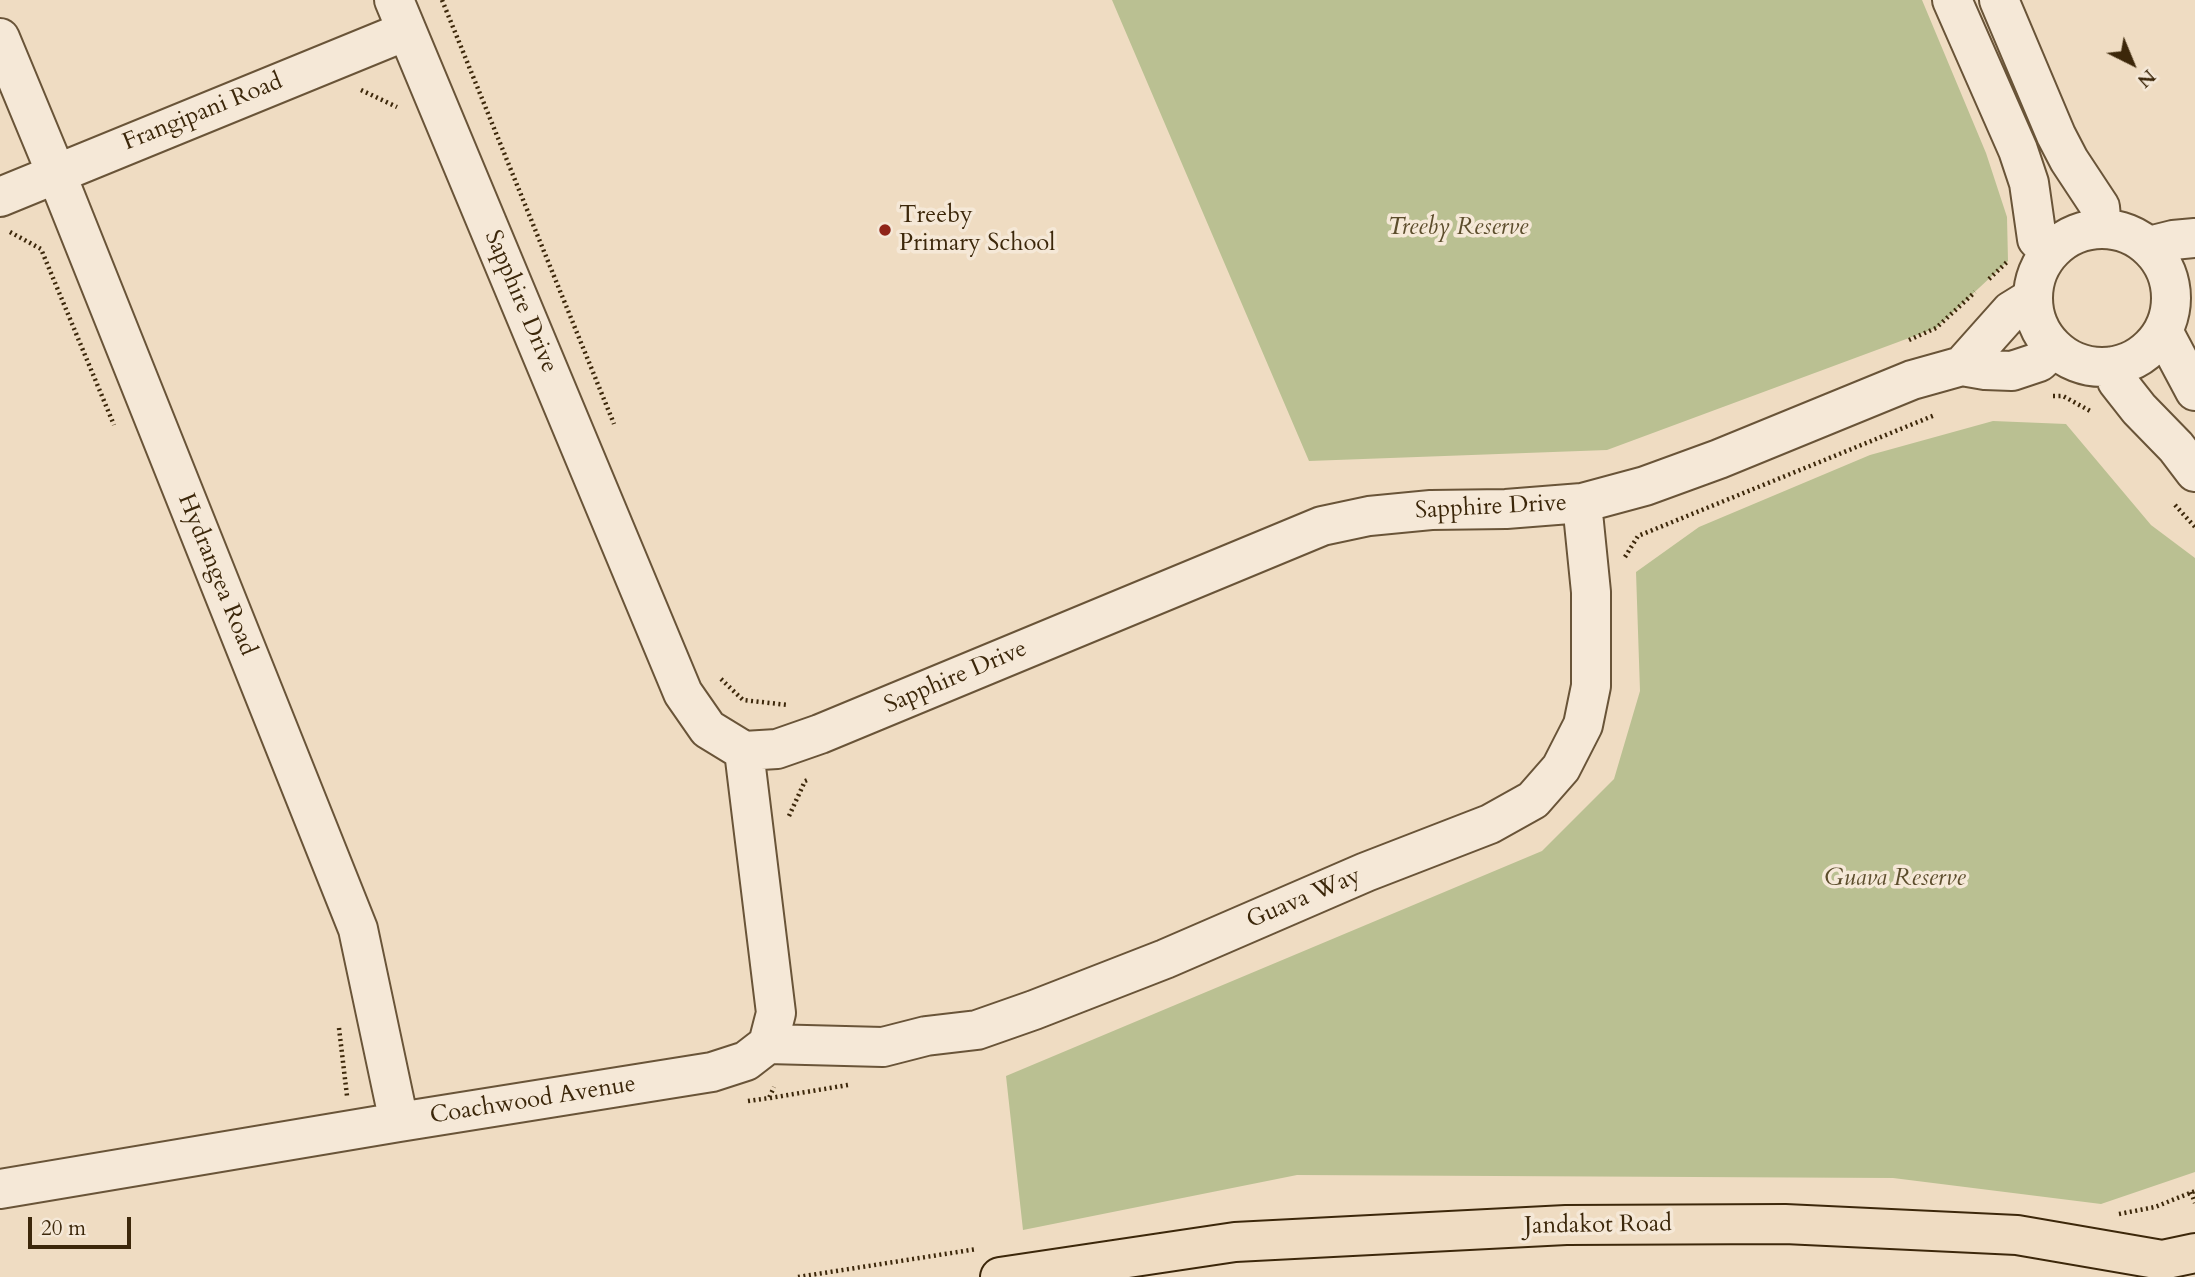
<!DOCTYPE html>
<style>
body{margin:0}
#map{position:relative;width:2195px;height:1277px;overflow:hidden;background:#efdcc2;font-family:Cardo,serif}
canvas{display:block}
.north{position:absolute;left:2097px;top:28px;width:70px;height:70px;-webkit-text-stroke:5px #f5e8d7;paint-order:stroke;rotate:137deg;font-size:19px;font-weight:700;line-height:28px;text-align:center;color:#3c270a}
.north::after{content:'';display:block;margin:auto;width:24px;height:32px;background:#3c270a;clip-path:polygon(50% 0,100% 100%,50% 72%,0 100%)}
.scale{position:absolute;left:28px;top:1217px;width:103px;height:32px;box-sizing:border-box;border:4px solid #3c270a;border-top:0;padding-left:9px;font-size:21px;line-height:24px;white-space:nowrap;color:#3c270a;-webkit-text-stroke:5px #f5e8d7;paint-order:stroke}
</style>
<div id="map">
<canvas width="2195" height="1277"></canvas>
<div class="north">N</div>
<div class="scale">20 m</div>
</div>
<script>
const ctx = document.querySelector('canvas').getContext('2d');
ctx.lineJoin = 'round';
function paint(path, color) { ctx.fillStyle = color; ctx.fill(path, 'evenodd'); }
const shape = rows => new Path2D(rows.map(r => 'M' + r).join(''));
function strokePath(path, color, width, dash) { ctx.strokeStyle = color; ctx.lineWidth = width; ctx.lineCap = dash ? 'butt' : 'round'; ctx.setLineDash(dash || []); ctx.stroke(path); }
function write(font, color, halo, rows, align = 'center') {
  ctx.font = font + ' Cardo,serif'; ctx.lineWidth = 7; ctx.setLineDash([]); ctx.textBaseline = 'middle'; ctx.strokeStyle = halo; ctx.fillStyle = color; for (const [text, x, y, turn = 0] of rows) {
    ctx.save(); ctx.translate(x, y); ctx.rotate((+turn || 0) * Math.PI / 180); ctx.textAlign = isNaN(turn) ? turn : align; if (halo) ctx.strokeText(text, 0, 0); ctx.fillText(text, 0, 0); ctx.restore();
  }
}
paint(shape([
 [1112,0,1922,0,1986,153,2007,217,2008,261,1936,328,1607,450,1309,461],
 [1993,421,2066,424,2151,525,2195,558,2195,1172,2101,1204,1893,1178,1297,1175,1023,1230,1006,1076,1542,851,1614,779,1640,691,1636,572,1699,527,1870,455]
]), '#bac092');
const minor = shape([
 [394,0,683,693,708,729,744,751,777,749,820,734,1322,526,1369,516,1431,510,1506,509,1582,503,1645,486,1719,459,1912,380,1962,366,1985,370,2012,371,2039,362,2054,348],
 [1952,0,2018,150,2029,183,2037,239,2049,252],
 [1999,0,2056,135,2069,160,2100,207,2102,228],
 [0,38,56,173,358,929,399,1122],
 [0,197,406,31],
 '2033 298a69 69 0 1 1 138 0a69 69 0 1 1-138 0Z',
 [2149,246,2173,240,2195,238],
 [2163,331,2195,391],
 [1962,366,2011,311,2032,298],
 [2114,366,2117,381,2139,409,2176,447,2195,472],
 [768,1044,883,1047,926,1036,977,1030,1034,1010,1165,959,1366,872,1490,824,1533,800,1561,768,1583,725,1591,686,1591,592,1582,503],
 [0,1189,399,1122,712,1072,746,1061,768,1044,776,1013,744,751]
]);
const primary = shape([
 [1000,1277,1235,1242,1566,1225,1785,1224,2017,1235,2162,1260,2195,1253]
]);
strokePath(minor, '#695438', 42);
strokePath(primary, '#3c270a', 42);
strokePath(shape([
 [442,0,614,424],
 [361,90,397,107],
 [10,232,41,249,114,425],
 [1989,279,2008,261],
 [1909,340,1936,328,1975,292],
 [2053,396,2063,396,2092,412],
 [2175,505,2195,527],
 [1625,557,1638,536,1935,415],
 [721,679,743,700,788,705],
 [789,816,805,781,810,779],
 [339,1028,347,1096],
 [770,1098,848,1085],
 [748,1101,769,1098,774,1087],
 [2191,1192,2195,1203],
 [2119,1214,2155,1207,2195,1191],
 [798,1277,977,1249]
]), '#3c270a', 4.5, [2, 3.5]);
strokePath(minor, '#f5e8d7', 38);
strokePath(primary, '#efdcc2', 38);
for (const [x, y, r, color] of [
 [885,230,7,"#8f2418"]
]) { const dot = new Path2D(); dot.arc(x, y, r, 0, 2 * Math.PI); ctx.fillStyle = color; ctx.fill(dot); strokePath(dot, '#f5e8d7', 2.5); }
write('24px', '#3c270a', '#f5e8d7', [
 ["Frangipani Road",203,113,-22],
 ["Sapphire Drive",520,302,67],
 ["Sapphire Drive",1491,508,-3],
 ["Hydrangea Road",216,575,68],
 ["Sapphire Drive",956,678,-23],
 ["Guava Way",1304,899,-23],
 ["Coachwood Avenue",533,1101,-9],
 ["Jandakot Road",1598,1226,-1]
]);
write('24px', '#3c270a', '#f5e8d7', [
 ["Treeby",899,216],
 ["Primary School",899,244]
], 'left');
write('italic 24px', '#5c4d2c', '#f5e8d7', [
 ["Treeby Reserve",1458,228],
 ["Guava Reserve",1895,879]
]);
</script>
